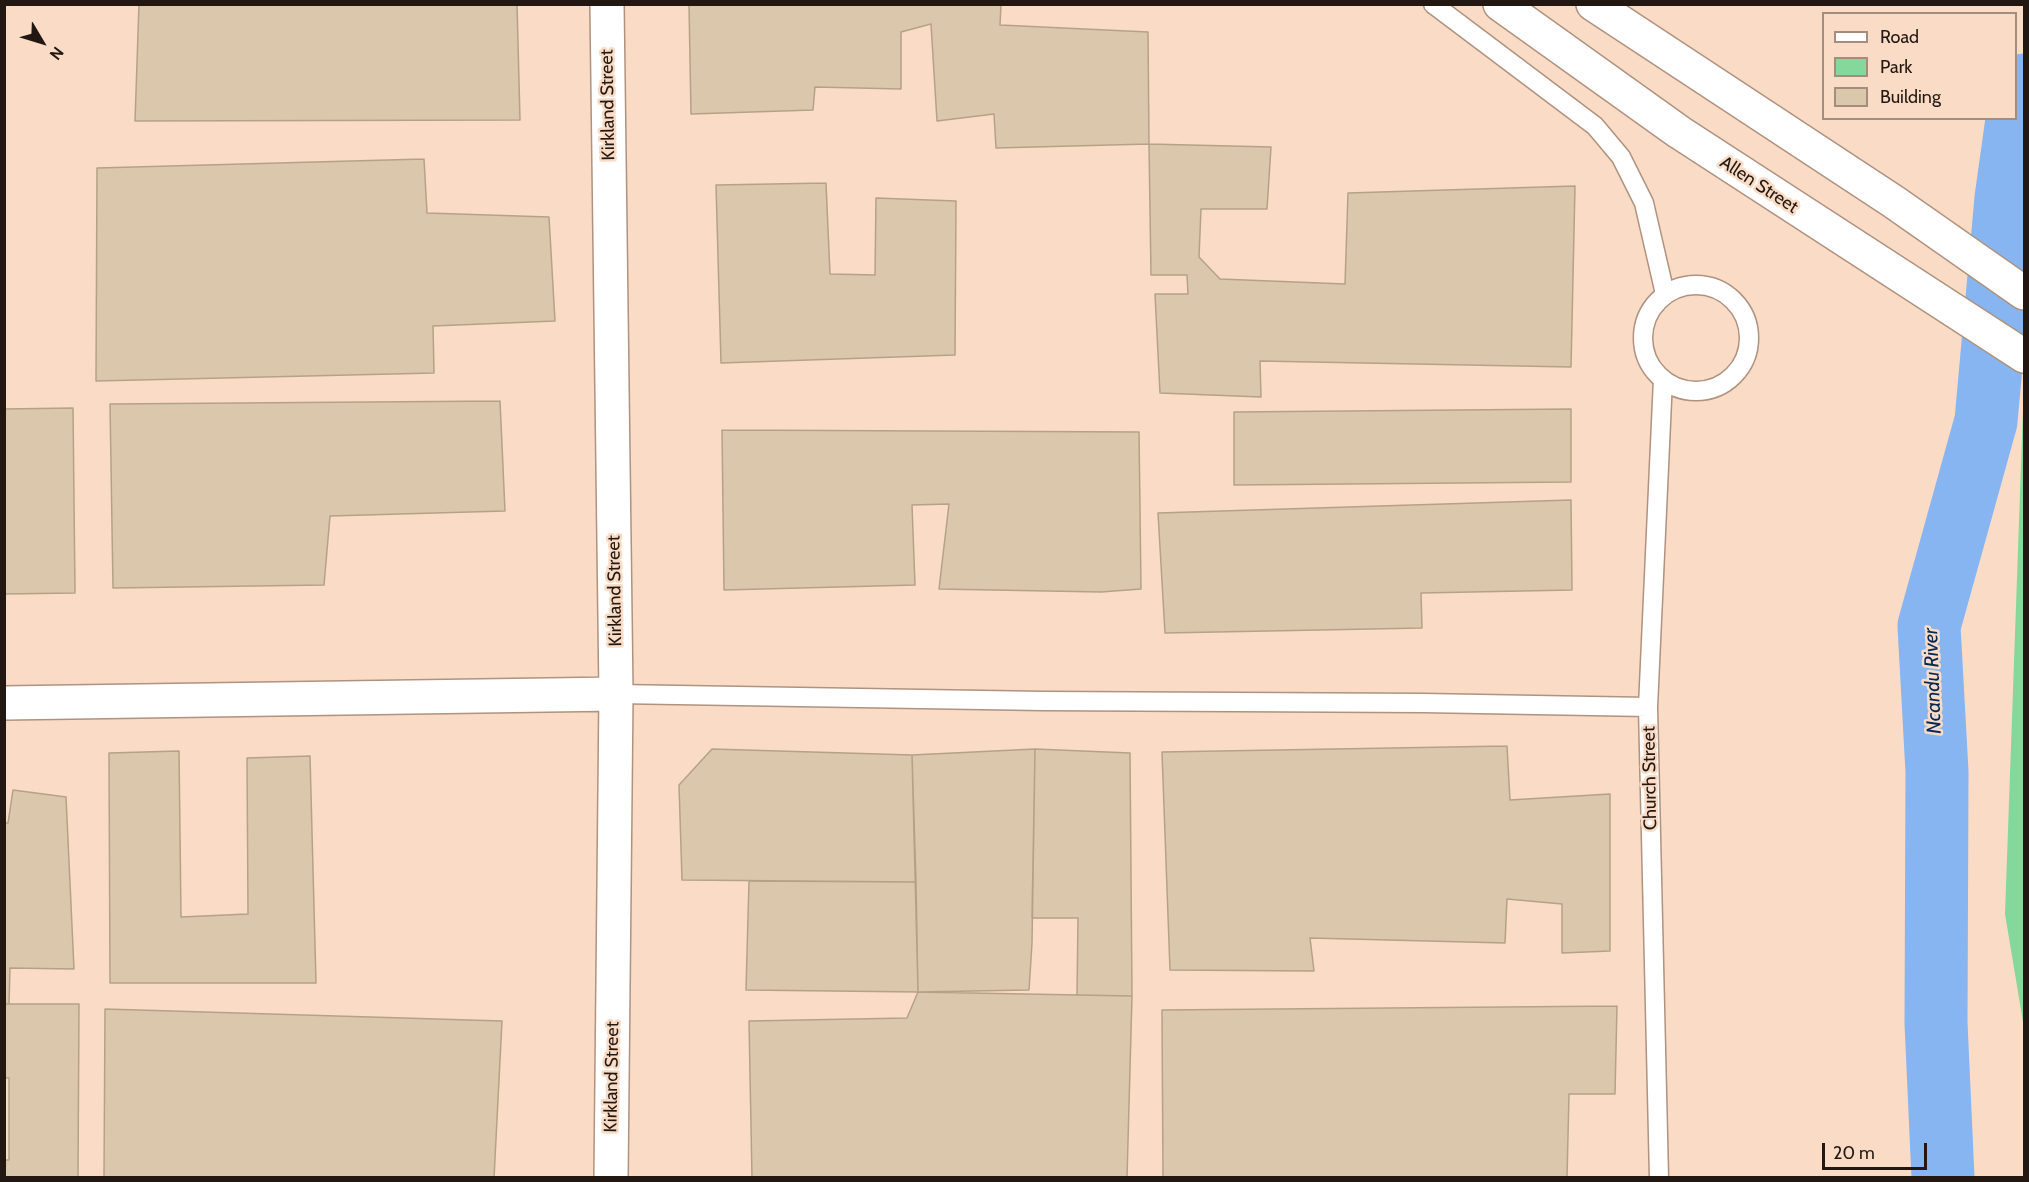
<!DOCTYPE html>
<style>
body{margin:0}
#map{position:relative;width:2029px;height:1182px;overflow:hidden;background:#fadbc6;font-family:Cabin,sans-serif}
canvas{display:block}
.frame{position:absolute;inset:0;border:6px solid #231811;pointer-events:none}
.legend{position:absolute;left:1822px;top:12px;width:195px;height:108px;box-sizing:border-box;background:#fadbc6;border:2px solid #a48d7e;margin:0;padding:8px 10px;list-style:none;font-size:18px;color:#231811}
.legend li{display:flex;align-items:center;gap:12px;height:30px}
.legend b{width:30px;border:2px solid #a48d7e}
.north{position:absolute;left:12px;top:12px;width:60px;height:60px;-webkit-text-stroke:4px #fadbc6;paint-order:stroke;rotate:128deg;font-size:16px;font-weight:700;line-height:24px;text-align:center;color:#231811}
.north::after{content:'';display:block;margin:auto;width:21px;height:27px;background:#231811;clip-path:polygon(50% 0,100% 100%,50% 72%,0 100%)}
.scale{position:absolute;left:1822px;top:1143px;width:105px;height:27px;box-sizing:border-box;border:3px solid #231811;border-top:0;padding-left:8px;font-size:18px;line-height:21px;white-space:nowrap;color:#231811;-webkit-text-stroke:4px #fadbc6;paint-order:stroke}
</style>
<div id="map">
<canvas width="2029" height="1182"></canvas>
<div class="frame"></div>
<ul class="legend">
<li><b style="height:8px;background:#fff"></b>Road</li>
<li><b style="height:16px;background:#85d89b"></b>Park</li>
<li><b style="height:16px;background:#dbc7ab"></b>Building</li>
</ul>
<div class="north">N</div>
<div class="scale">20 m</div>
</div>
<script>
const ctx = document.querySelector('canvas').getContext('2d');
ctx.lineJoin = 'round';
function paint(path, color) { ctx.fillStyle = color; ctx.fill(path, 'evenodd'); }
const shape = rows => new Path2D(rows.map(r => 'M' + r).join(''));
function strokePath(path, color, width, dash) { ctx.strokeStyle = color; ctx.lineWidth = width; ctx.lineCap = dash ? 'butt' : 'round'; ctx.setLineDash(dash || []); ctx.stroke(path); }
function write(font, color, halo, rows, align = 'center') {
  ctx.font = font + ' Cabin,sans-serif'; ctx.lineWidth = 5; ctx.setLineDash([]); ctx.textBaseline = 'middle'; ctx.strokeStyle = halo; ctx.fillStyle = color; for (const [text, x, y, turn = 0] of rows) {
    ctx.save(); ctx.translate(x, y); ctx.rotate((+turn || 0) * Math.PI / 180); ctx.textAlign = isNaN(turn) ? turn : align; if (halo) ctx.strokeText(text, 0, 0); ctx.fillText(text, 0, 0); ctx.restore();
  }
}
paint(shape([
 [2023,409,2024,410,2024,1028,2005,914]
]), '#85d89b');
strokePath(shape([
 [1943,1178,1936,1023,1937,772,1929,626,1986,421,2006,198,2021,91,2024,85]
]), '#86b5f1', 63);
const building = shape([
 [139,4,517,4,520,120,135,121,139,4],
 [689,4,1001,4,1000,25,1148,32,1149,144,996,148,994,114,937,121,931,24,901,32,901,89,815,87,813,110,691,114,689,4],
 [1149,144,1271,147,1267,209,1201,209,1199,257,1220,279,1345,284,1348,193,1575,186,1571,367,1260,361,1261,397,1160,393,1155,294,1188,294,1187,275,1151,275,1149,144],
 [424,159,427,213,549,217,555,321,433,326,434,373,96,381,97,168,424,159],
 [826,183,830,274,875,275,876,198,956,201,955,355,721,363,716,185,826,183],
 [500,401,505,511,330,516,324,585,113,588,110,404,500,401],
 [73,408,75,593,4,594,4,409,73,408],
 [1571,409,1571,482,1234,485,1234,412,1571,409],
 [722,430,1139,432,1141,589,1101,592,939,589,949,504,912,505,915,585,724,590,722,430],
 [1571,500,1572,590,1421,593,1422,628,1165,633,1158,513,1571,500],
 [1507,746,1510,800,1610,794,1610,951,1562,953,1562,904,1507,899,1505,943,1310,938,1314,971,1170,970,1162,752,1507,746],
 [712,749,912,755,916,882,682,880,679,785,712,749],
 [1035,749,1130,753,1132,996,1077,995,1078,918,1032,918,1035,749],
 [1035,749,1032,943,1029,990,918,992,912,755,1035,749],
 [179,751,181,917,248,914,247,758,310,756,316,983,110,983,109,753,179,751],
 [13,790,66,797,74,969,10,968,9,1004,4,1004,4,823,8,823,13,790],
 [749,881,916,882,918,992,746,990,749,881],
 [918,992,1132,996,1127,1178,752,1178,749,1021,907,1018,918,992],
 [4,1004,79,1004,78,1178,4,1178,4,1160,9,1160,9,1078,4,1078,4,1004],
 [1617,1006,1615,1094,1569,1094,1567,1178,1163,1178,1162,1010,1617,1006],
 [105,1009,502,1021,494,1178,104,1178,105,1009]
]);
paint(building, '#dbc7ab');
strokePath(building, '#b5a286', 1.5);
const service = shape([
 [1433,4,1595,126,1621,157,1644,203,1665,294],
 '1643 338a53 53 0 1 1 106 0a53 53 0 1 1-106 0Z',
 [616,694,1043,701,1423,703,1648,707],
 [1659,1178,1648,707,1663,379]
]);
const minor = shape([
 [607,4,616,694,611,1178],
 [4,703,616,694]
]);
const tertiary = shape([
 [1500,4,1679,132,2024,356],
 [1593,4,1894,202,2024,293]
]);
strokePath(service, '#af927f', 21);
strokePath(minor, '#af927f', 36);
strokePath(tertiary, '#af927f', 36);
strokePath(service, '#fff', 18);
strokePath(minor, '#fff', 33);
strokePath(tertiary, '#fff', 33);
write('18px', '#231811', '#fadbc6', [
 ["Kirkland Street",608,105,-91],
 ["Allen Street",1759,185,33],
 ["Kirkland Street",615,591,-91],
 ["Church Street",1650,778,-91],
 ["Kirkland Street",612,1077,-89]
]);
write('italic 20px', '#002856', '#fadbc6', [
 ["Ncandu River",1933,681,-92]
]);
</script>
